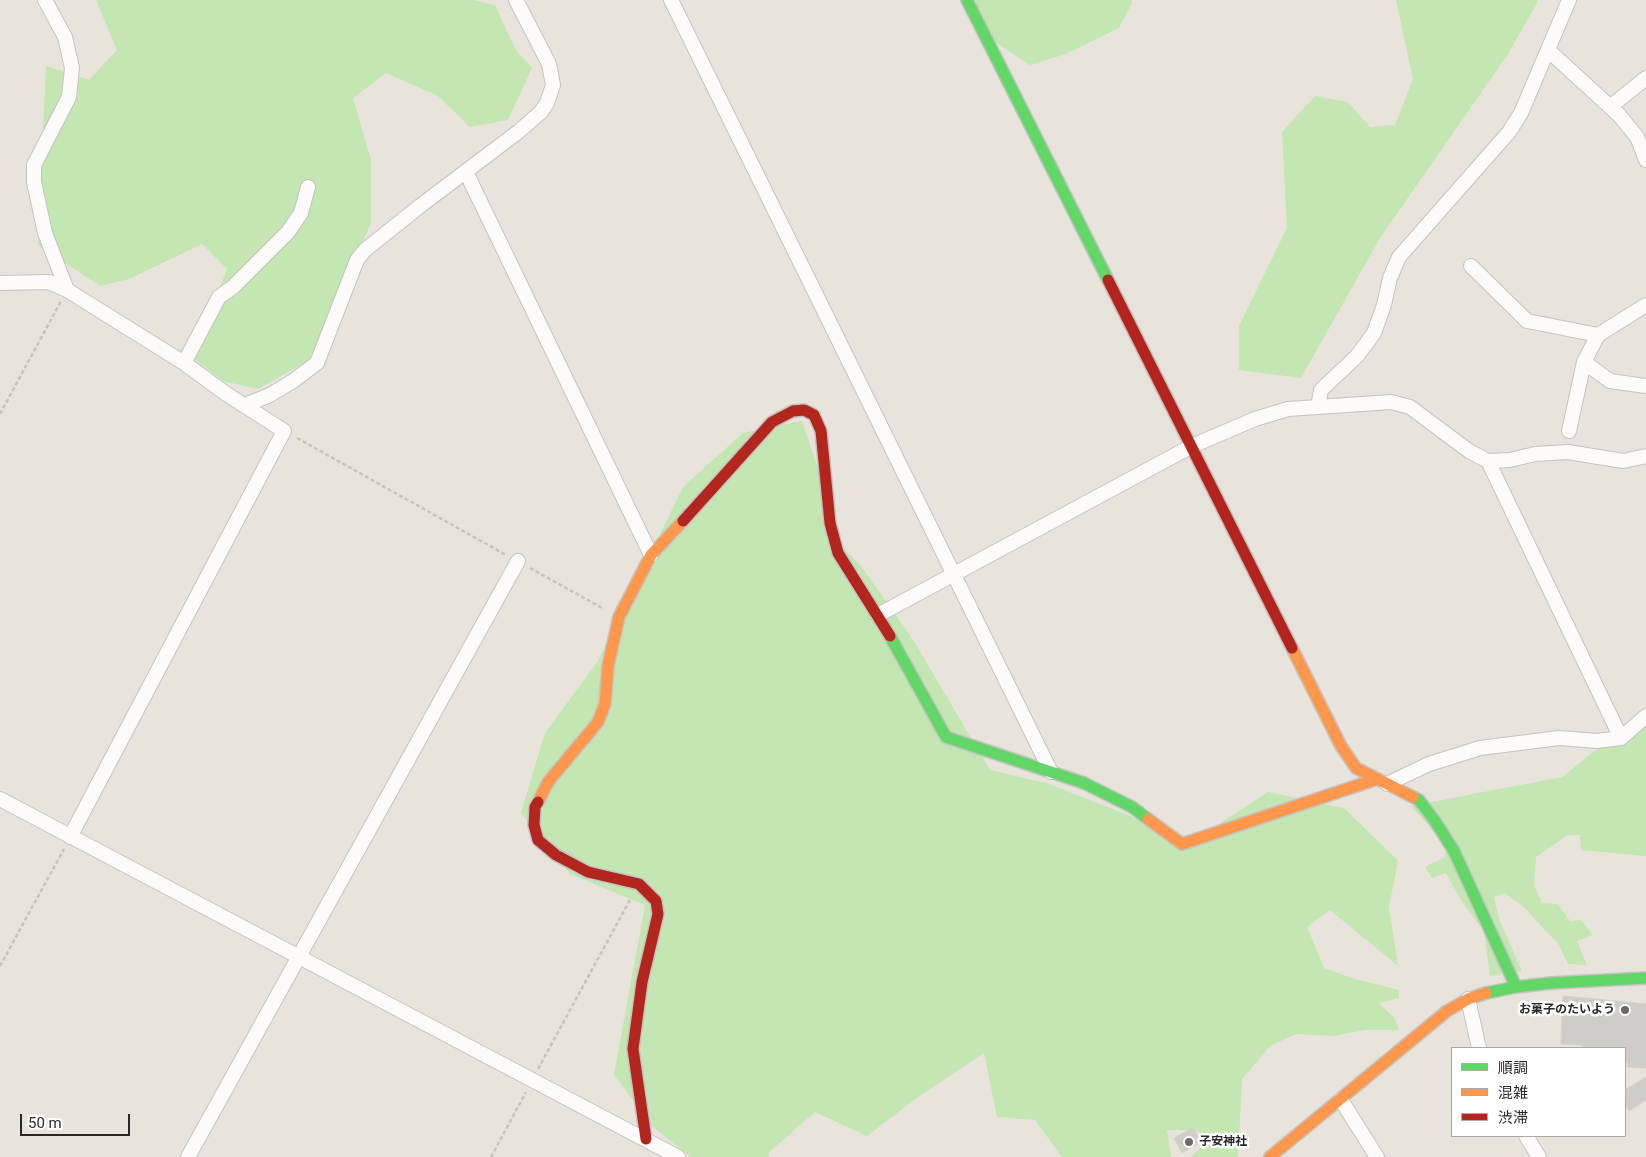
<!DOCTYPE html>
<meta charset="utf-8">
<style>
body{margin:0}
#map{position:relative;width:1646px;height:1157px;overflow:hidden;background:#e8e4dc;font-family:Roboto,"Noto Sans JP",sans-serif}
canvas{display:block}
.legend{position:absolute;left:1451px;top:1047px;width:175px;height:90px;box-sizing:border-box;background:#fff;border:1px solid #a9a9a9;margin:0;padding:6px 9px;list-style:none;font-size:15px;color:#282828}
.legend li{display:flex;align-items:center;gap:10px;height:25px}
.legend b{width:25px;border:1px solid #a9a9a9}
.scale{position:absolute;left:20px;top:1114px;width:110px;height:22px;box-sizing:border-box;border:2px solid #282828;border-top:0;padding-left:6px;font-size:15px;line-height:18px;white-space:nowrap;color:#282828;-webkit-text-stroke:4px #fff;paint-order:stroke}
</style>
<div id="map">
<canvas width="1646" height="1157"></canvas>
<ul class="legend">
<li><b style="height:6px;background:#63d668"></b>順調</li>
<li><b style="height:6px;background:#ff974d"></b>混雑</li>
<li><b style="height:6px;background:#b3261e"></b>渋滞</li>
</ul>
<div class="scale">50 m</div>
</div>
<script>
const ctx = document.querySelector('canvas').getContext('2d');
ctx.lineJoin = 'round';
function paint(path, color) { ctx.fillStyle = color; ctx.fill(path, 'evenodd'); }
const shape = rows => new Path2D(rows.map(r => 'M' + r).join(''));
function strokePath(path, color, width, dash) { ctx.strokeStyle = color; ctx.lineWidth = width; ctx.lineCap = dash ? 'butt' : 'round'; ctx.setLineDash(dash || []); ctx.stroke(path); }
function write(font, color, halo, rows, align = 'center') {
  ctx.font = font + ' Roboto,"Noto Sans JP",sans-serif'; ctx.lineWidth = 5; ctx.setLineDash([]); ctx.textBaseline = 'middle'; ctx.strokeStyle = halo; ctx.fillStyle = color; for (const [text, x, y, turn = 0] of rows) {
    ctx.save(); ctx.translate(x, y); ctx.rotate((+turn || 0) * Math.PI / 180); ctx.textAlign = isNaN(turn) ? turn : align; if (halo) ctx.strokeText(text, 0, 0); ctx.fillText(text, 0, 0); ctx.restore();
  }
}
paint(shape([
 [96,0,473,0,495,5,516,50,532,68,508,120,470,127,438,96,386,73,353,98,371,160,371,223,309,360,258,389,223,381,193,358,227,269,202,244,129,279,100,286,38,245,46,66,89,80,117,50],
 [972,0,1131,0,1132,3,1119,28,1066,54,1030,65,978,31],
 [1396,0,1537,0,1537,3,1508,54,1380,238,1301,378,1239,370,1239,326,1287,228,1282,132,1315,96,1348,102,1370,127,1395,125,1413,79],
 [802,421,823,483,830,535,861,566,912,638,990,770,1049,784,1199,843,1222,822,1268,792,1344,808,1398,861,1389,907,1398,966,1330,910,1307,927,1324,968,1355,979,1399,990,1399,998,1379,1003,1395,1019,1399,1030,1365,1030,1333,1036,1296,1034,1270,1046,1242,1079,1238,1157,1191,1157,1211,1137,1193,1130,1167,1130,1171,1157,1062,1157,1035,1120,997,1117,984,1053,918,1097,867,1136,815,1112,768,1153,769,1157,691,1157,654,1128,614,1075,645,905,570,874,521,813,545,733,598,661,683,487,743,433],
 [1646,710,1646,856,1581,850,1580,835,1568,835,1536,857,1534,886,1542,903,1558,904,1570,921,1581,920,1593,935,1577,941,1587,965,1568,964,1558,943,1543,928,1524,907,1505,893,1494,897,1499,919,1522,971,1490,976,1484,931,1462,902,1446,873,1432,878,1425,867,1445,857,1446,845,1411,806,1562,777]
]), '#c3e6b2');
const building = shape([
 [1563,996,1646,1004,1646,1068,1627,1067,1628,1063,1625,1062,1625,1048,1582,1048,1582,1045,1561,1044,1563,996],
 [1646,1077,1646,1100,1629,1111,1625,1104,1625,1090,1646,1077],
 [1193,1128,1201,1142,1182,1153,1174,1138,1193,1128]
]);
paint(building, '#d0cdc8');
strokePath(building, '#d2cfc9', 1);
const street = shape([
 [45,0,65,37,72,68,69,97,34,165,34,182,45,233,67,290],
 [671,0,1051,772],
 [1548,50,1619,115,1637,137,1646,160],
 [1610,107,1646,78],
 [466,172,651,555],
 [1471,266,1527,321,1598,335],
 [0,283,49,282,67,290,184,363,225,393,284,431,70,837],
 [1584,362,1610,381,1646,386],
 [184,363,219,297,233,287,288,232,301,213,308,187],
 [245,405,270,395,293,381,317,363,357,260,365,250,420,206,518,132,541,112,547,103,553,85,549,64,516,0],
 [1318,406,1321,390,1357,356,1374,333,1384,305,1390,278,1399,257,1509,132,1521,113,1569,0],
 [1569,431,1584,362,1598,335,1646,305],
 [1488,461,1621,738],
 [878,615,1192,446,1255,419,1288,409,1391,402,1410,407,1469,451,1488,461,1510,460,1535,454,1568,452,1623,461,1646,456],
 [1387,784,1429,764,1480,748,1559,738,1597,741,1621,738,1646,716],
 [0,799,678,1157],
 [1468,999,1479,1048],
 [1341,1100,1377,1157],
 [1526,1136,1539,1157],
 [188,1157,518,561]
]);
const fast = shape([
 [967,0,1108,280],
 [890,636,946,737,1084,783,1132,807,1148,819],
 [1413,797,1419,800,1435,821,1454,851,1516,987],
 [1486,993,1516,987,1551,983,1646,978]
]);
const slow = shape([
 [1292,648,1341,746,1356,768,1413,797],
 [538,802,548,782,598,722,605,704,608,666,619,617,651,555,683,521],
 [1148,819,1182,844,1377,779],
 [1270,1157,1447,1011,1468,999,1486,993]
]);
const jam = shape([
 [1108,280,1292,648],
 [683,521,772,422,793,411,804,410,814,415,821,431,830,523,838,553,890,636],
 [538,802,535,807,534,825,538,840,556,855,588,872,639,884,656,901,658,914,642,982,633,1049,646,1139]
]);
strokePath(street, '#c4c3c3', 16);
strokePath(fast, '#c4c3c3', 14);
strokePath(slow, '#c4c3c3', 14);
strokePath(jam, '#c4c3c3', 14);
strokePath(shape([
 [0,414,61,301],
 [297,438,506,555],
 [530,568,604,609],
 [0,966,64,849],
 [538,1069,631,898],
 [491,1157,526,1092]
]), '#c5c4c3', 2.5, [4, 2.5]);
strokePath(street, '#fcfbfa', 14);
strokePath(fast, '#63d668', 11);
strokePath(slow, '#ff974d', 11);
strokePath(jam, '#b3261e', 11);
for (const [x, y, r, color] of [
 [1625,1010,5,"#6b6a67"],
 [1189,1142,5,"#6b6a67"]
]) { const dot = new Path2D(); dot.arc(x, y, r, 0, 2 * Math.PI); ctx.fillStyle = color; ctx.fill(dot); strokePath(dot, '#fff', 2); }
write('bold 12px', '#282828', '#fff', [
 ["お菓子のたいよう",1615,1010],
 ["子安神社",1199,1142,"left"]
], 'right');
</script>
